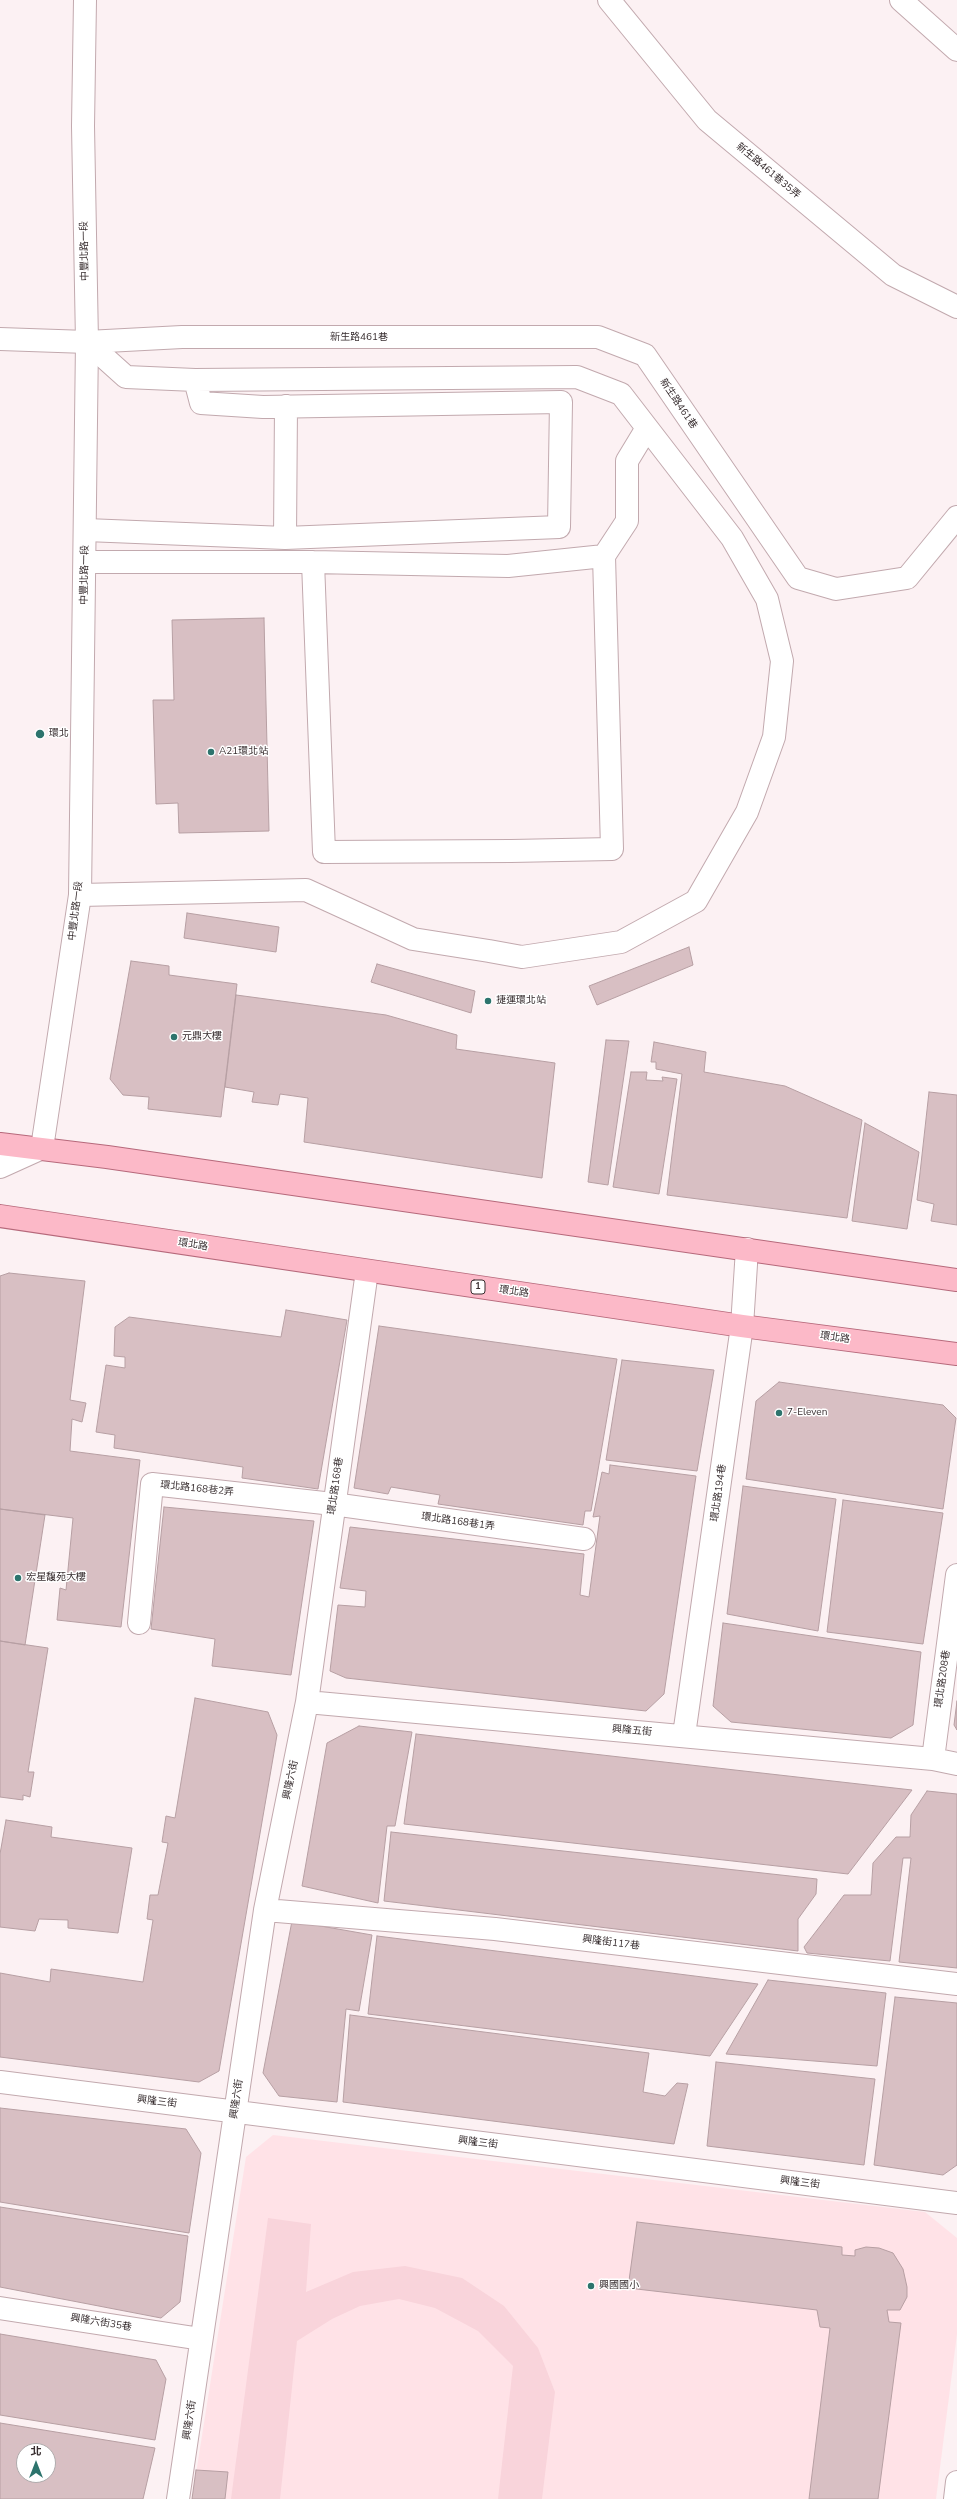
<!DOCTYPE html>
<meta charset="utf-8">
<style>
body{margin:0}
#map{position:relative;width:957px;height:2499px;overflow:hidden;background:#fcf1f3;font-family:"Nunito Sans","Noto Sans TC",sans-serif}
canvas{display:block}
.north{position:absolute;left:16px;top:2443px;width:40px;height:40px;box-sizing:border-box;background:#fff;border:1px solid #afabac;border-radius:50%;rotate:0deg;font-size:11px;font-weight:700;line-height:16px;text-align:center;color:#372d2f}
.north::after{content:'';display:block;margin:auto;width:14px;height:18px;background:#2d746d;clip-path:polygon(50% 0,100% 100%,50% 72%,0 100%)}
</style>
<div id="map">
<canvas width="957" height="2499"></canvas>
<div class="north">北</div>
</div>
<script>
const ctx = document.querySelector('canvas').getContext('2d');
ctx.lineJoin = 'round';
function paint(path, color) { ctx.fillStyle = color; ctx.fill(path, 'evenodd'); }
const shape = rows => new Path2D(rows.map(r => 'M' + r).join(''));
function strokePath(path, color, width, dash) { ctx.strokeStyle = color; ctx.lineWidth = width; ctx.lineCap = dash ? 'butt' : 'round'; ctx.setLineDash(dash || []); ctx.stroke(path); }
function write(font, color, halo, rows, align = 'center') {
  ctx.font = font + ' "Nunito Sans","Noto Sans TC",sans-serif'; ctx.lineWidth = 3; ctx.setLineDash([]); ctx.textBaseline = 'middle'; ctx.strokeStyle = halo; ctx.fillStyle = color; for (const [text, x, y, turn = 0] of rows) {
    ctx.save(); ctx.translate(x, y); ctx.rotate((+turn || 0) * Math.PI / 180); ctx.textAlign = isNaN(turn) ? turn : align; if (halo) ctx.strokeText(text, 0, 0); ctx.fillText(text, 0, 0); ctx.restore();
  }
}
paint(shape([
 [273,2135,925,2212,957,2238,957,2334,936,2499,192,2499,246,2157]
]), '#ffe2e7');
paint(shape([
 [268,2218,311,2224,306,2292,353,2272,405,2266,462,2278,504,2306,538,2348,555,2392,542,2499,498,2499,513,2366,478,2331,435,2308,399,2299,360,2306,332,2319,297,2341,280,2499,231,2499]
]), '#f9d4db');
const building = shape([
 [264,618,269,831,179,833,178,803,156,804,153,700,174,700,172,620,264,618],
 [187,913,279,927,276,952,184,938,187,913],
 [689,947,693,965,597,1005,589,986,689,947],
 [131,961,169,966,169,975,237,984,221,1117,148,1109,149,1097,123,1095,110,1079,131,961],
 [377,964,475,991,471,1013,371,982,377,964],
 [236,995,386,1015,457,1035,456,1049,555,1063,542,1178,304,1142,308,1098,280,1094,278,1105,252,1102,254,1092,225,1087,236,995],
 [606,1040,629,1041,608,1185,588,1182,606,1040],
 [654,1042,706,1052,704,1072,785,1086,862,1120,847,1218,667,1195,682,1074,656,1069,656,1062,651,1062,654,1042],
 [631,1072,647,1072,646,1080,663,1081,662,1077,677,1079,659,1194,613,1187,631,1072],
 [929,1092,957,1095,957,1225,931,1221,934,1204,917,1200,929,1092],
 [865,1123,919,1152,907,1229,852,1221,865,1123],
 [9,1273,85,1281,70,1400,86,1403,82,1422,72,1419,70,1451,140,1460,121,1627,57,1620,60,1588,66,1590,73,1518,0,1509,0,1276,9,1273],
 [286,1310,347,1320,318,1489,242,1478,243,1467,114,1448,115,1435,96,1432,106,1365,125,1368,125,1357,114,1356,115,1327,129,1317,281,1337,286,1310],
 [379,1326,617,1359,591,1511,585,1511,583,1525,438,1504,440,1495,391,1487,388,1494,354,1488,379,1326],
 [622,1360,714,1370,697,1471,606,1460,622,1360],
 [779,1382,943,1405,956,1418,943,1509,746,1479,756,1401,779,1382],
 [610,1465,696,1476,664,1694,646,1711,346,1678,330,1671,338,1605,365,1607,366,1591,340,1588,350,1527,584,1554,580,1595,589,1597,600,1516,593,1517,602,1472,609,1474,610,1465],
 [743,1486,836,1499,818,1631,727,1614,743,1486],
 [843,1500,943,1513,923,1644,827,1632,843,1500],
 [164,1507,314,1521,291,1675,212,1666,215,1639,151,1629,164,1507],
 [0,1509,45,1515,25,1645,0,1641,0,1509],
 [723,1623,921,1652,913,1725,891,1738,731,1722,713,1706,723,1623],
 [0,1641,48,1648,28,1772,34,1772,30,1797,23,1795,23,1800,0,1797,0,1641],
 [195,1698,268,1712,277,1735,219,2071,199,2082,0,2057,0,1973,50,1982,51,1969,143,1982,153,1920,147,1919,150,1895,158,1895,168,1843,162,1842,166,1816,175,1818,195,1698],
 [957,1701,957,1730,954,1725,957,1701],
 [359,1726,412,1732,395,1826,387,1826,378,1903,302,1886,327,1743,359,1726],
 [416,1734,912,1790,848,1874,404,1824,416,1734],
 [927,1791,957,1794,957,1968,899,1962,911,1858,903,1858,890,1961,807,1953,804,1947,844,1895,871,1895,873,1863,896,1837,910,1837,911,1815,927,1791],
 [6,1820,52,1827,51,1837,132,1848,118,1933,68,1928,68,1920,39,1919,35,1931,0,1927,0,1854,6,1820],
 [391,1832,817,1879,816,1894,798,1919,798,1951,384,1901,391,1832],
 [292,1921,372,1935,359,2011,346,2009,337,2102,279,2096,263,2073,292,1921],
 [377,1936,758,1984,710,2056,368,2014,377,1936],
 [768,1980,886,1993,877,2066,726,2054,768,1980],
 [895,1997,957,2003,957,2165,943,2175,874,2165,895,1997],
 [350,2015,649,2053,643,2092,665,2096,677,2083,688,2084,674,2144,343,2102,350,2015],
 [716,2062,875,2079,864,2165,707,2146,716,2062],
 [0,2108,186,2129,201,2153,189,2233,0,2202,0,2108],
 [0,2207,188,2236,180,2302,161,2318,0,2287,0,2207],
 [637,2222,842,2247,842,2255,855,2256,855,2250,866,2247,879,2248,893,2253,903,2269,907,2287,907,2297,900,2310,887,2310,889,2322,901,2323,878,2499,809,2499,830,2328,820,2327,817,2310,628,2288,637,2222],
 [0,2334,156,2360,166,2379,155,2440,0,2415,0,2334],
 [0,2423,155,2448,143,2499,0,2499,0,2423],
 [24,2451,48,2451,48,2475,24,2475,24,2451],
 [196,2470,228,2472,225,2499,192,2499,196,2470]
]);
paint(building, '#d8bfc3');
strokePath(building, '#b79fa3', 1);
const service = shape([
 [609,0,707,120,893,275,957,307],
 [901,0,957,50],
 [0,339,87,342,182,337,598,337,645,355,798,578,836,589,907,578,957,517],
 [86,530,285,538,559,527,561,402,263,407,201,403,195,380],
 [285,538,286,406],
 [86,562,313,562,508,566,604,556,627,521,627,461,647,428],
 [313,562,324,852,511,851,612,849,604,556],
 [80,895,306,890,413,939,489,951,522,957,621,942,696,901,747,812,774,737,782,661,767,599,732,538,621,394,577,377,195,380,126,377,87,342],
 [139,1623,152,1484,333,1504,584,1539],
 [307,1702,933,1759,957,1764],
 [684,1735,742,1326,747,1249],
 [933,1759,957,1575],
 [265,1910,495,1929,957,1984],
 [0,2082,957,2203],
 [0,2308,201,2339],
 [178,2499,265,1910,307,1702,367,1271],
 [955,2499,957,2482]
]);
const secondary = shape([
 [0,1167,42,1148,80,895,87,342,83,126,85,0]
]);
const primary = shape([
 [0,1144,107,1157,957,1280],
 [0,1216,742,1326,957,1354]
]);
strokePath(service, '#c2a9ae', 24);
strokePath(secondary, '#c2a9ae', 24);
strokePath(primary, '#b6697b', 24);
strokePath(service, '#fff', 22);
strokePath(secondary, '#fff', 22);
strokePath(primary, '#fcb9c8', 22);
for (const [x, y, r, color] of [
 [40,734,5,"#2d746d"],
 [211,752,4,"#2d746d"],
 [488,1001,4,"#2d746d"],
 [174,1037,4,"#2d746d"],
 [779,1413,4,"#2d746d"],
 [18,1578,4,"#2d746d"],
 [591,2286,4,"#2d746d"]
]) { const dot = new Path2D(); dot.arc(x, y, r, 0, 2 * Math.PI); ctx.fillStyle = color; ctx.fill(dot); strokePath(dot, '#fff', 1.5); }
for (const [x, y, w] of [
 [478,1287,14]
]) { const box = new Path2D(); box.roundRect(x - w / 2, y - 7, w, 14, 3); ctx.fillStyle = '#fff'; ctx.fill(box); strokePath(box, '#372d2f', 1); }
write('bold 9px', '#372d2f', null, [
 ["1",478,1287]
]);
write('10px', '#372d2f', '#fff', [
 ["新生路461巷35弄",768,171,40],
 ["中豐北路一段",85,251,-91],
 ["新生路461巷",359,338],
 ["新生路461巷",678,404,56],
 ["中豐北路一段",85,575,-89],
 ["中豐北路一段",76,911,-83],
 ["環北路",193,1245,9],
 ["環北路",514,1292,8],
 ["環北路",835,1338,8],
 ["環北路168巷",336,1486,-82],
 ["環北路168巷2弄",197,1489,6],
 ["環北路194巷",719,1493,-82],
 ["環北路168巷1弄",458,1522,8],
 ["環北路208巷",943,1679,-82],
 ["興隆五街",632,1731,5],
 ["興隆六街",291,1780,-78],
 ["興隆街117巷",611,1943,7],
 ["興隆六街",237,2099,-82],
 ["興隆三街",157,2102,7],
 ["興隆三街",478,2143,7],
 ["興隆三街",800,2183,7],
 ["興隆六街35巷",101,2323,9],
 ["興隆六街",190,2420,-82]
]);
write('10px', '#372d2f', '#fff', [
 ["環北",49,734],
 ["A21環北站",219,752],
 ["捷運環北站",496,1001],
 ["元鼎大樓",182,1037],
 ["7-Eleven",787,1413],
 ["宏星馥苑大樓",26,1578],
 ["興國國小",599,2286]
], 'left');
</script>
